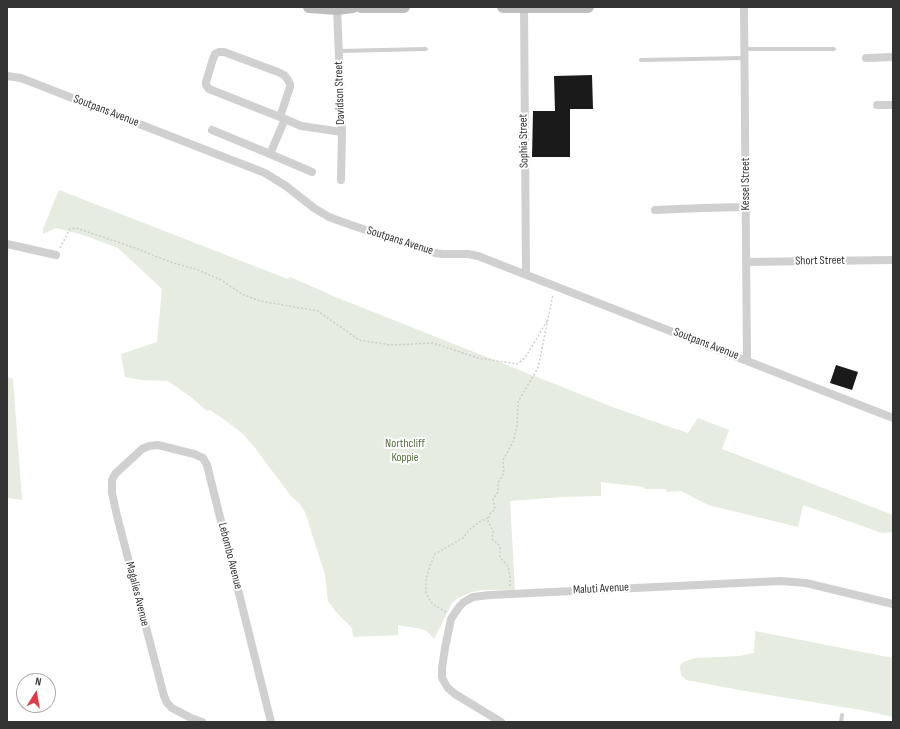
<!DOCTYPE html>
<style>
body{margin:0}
#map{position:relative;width:900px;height:729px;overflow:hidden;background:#fff;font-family:"Sofia Sans Condensed",sans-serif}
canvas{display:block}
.frame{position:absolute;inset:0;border:8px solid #333;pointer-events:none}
.north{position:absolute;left:16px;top:673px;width:40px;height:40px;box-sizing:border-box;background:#fff;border:1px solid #adadad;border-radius:50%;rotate:11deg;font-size:11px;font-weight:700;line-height:16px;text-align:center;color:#333}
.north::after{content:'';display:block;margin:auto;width:14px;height:18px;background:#e63946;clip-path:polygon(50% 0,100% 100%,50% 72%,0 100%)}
</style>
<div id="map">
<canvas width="900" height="729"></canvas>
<div class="frame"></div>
<div class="north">N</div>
</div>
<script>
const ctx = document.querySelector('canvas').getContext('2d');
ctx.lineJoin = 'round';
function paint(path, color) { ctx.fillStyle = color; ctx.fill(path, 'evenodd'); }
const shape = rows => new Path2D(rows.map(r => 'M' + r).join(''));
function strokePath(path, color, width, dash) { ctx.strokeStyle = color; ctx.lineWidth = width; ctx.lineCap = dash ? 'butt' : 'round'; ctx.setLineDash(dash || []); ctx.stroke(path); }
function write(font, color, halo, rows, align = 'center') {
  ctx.font = font + ' "Sofia Sans Condensed",sans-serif'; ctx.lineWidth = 4; ctx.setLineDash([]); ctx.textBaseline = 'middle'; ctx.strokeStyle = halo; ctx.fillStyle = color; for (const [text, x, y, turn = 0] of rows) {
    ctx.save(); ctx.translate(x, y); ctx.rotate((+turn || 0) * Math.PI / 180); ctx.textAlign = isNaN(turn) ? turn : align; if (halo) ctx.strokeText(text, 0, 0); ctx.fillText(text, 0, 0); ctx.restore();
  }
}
paint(shape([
 [59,190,262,269,288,279,290,277,327,293,328,294,615,408,667,426,688,433,698,418,729,430,722,449,893,515,893,532,882,533,803,505,798,527,708,505,681,491,667,492,666,489,645,489,644,487,601,482,601,496,562,497,510,501,515,590,482,590,472,592,458,598,452,603,434,639,427,631,422,629,398,625,398,635,353,637,352,628,336,612,328,601,325,575,305,512,299,503,291,496,255,448,243,434,229,423,210,410,207,411,192,398,168,381,141,380,125,377,121,354,157,342,162,289,118,248,83,235,68,231,56,228,43,234,43,229],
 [7,377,13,379,22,500,7,498],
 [755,631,893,658,893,717,867,711,745,691,686,680,681,675,680,666,683,662,695,658,739,656,754,653]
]), '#e6ecdf');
paint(shape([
 [592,75,593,109,570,109,570,157,532,157,533,111,555,111,554,76],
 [836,365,858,372,852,390,830,383]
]), '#1a1a1a');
strokePath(shape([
 [60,248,70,229,76,228,135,248,173,263,196,269,221,280,242,294,260,301,318,311,359,340,391,345,433,343,478,358,517,364,525,358,547,321],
 [510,586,510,577,508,566,500,557,500,546,492,539,493,531,488,521,490,514,495,509,493,499,498,492,498,483,504,473,503,460,513,442,517,426,518,402,526,388,538,368,553,294],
 [446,612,436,606,431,602,426,593,426,579,430,566,435,554,463,538,469,530,479,522,488,518]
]), '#cdcdcd', 1.5, [2, 2]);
strokePath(shape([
 [745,49,834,49],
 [339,51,426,49],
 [641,60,744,58],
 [841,722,842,715]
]), '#d0d0d0', 4);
strokePath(shape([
 [337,7,342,132,341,180],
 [524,7,526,274],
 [744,7,747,360],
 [866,58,893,57],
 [7,76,21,78,265,173,286,186,314,208,329,217,351,225,435,253,442,254,468,254,478,256,893,418],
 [877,105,893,105],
 [280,117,290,87,290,84,288,80,284,75,278,72,224,52,219,52,215,54,213,59,206,82,206,85,209,89,285,119,301,126,342,132],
 [212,130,270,154,285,119],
 [270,154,312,172],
 [655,210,702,208,746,207],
 [7,244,56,255],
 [746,262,893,260],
 [202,722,191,718,172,708,167,703,164,696,117,516,112,493,112,480,115,474,142,449,149,446,158,445,194,454,203,458,207,465,271,722],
 [501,722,455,694,448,688,443,680,442,677,442,668,445,648,451,619,459,607,464,602,473,597,490,595,780,581,806,583,893,604]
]), '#d0d0d0', 8);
strokePath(shape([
 [309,7,337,9,353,7],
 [361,7,404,7],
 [503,7,588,7]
]), '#bdbdbd', 12);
write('12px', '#333', '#fff', [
 ["Davidson Street",340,93,-92],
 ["Soutpans Avenue",106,111,21],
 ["Sophia Street",524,141,-91],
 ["Kessel Street",746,184,-90],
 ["Soutpans Avenue",400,241,18],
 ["Short Street",820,261,-1],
 ["Soutpans Avenue",706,344,21],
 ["Lebombo Avenue",230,556,76],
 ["Maluti Avenue",601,589,-3],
 ["Magalies Avenue",137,594,76]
]);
write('12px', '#56703f', '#fff', [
 ["Northcliff",405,444],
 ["Koppie",405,458]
]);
</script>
